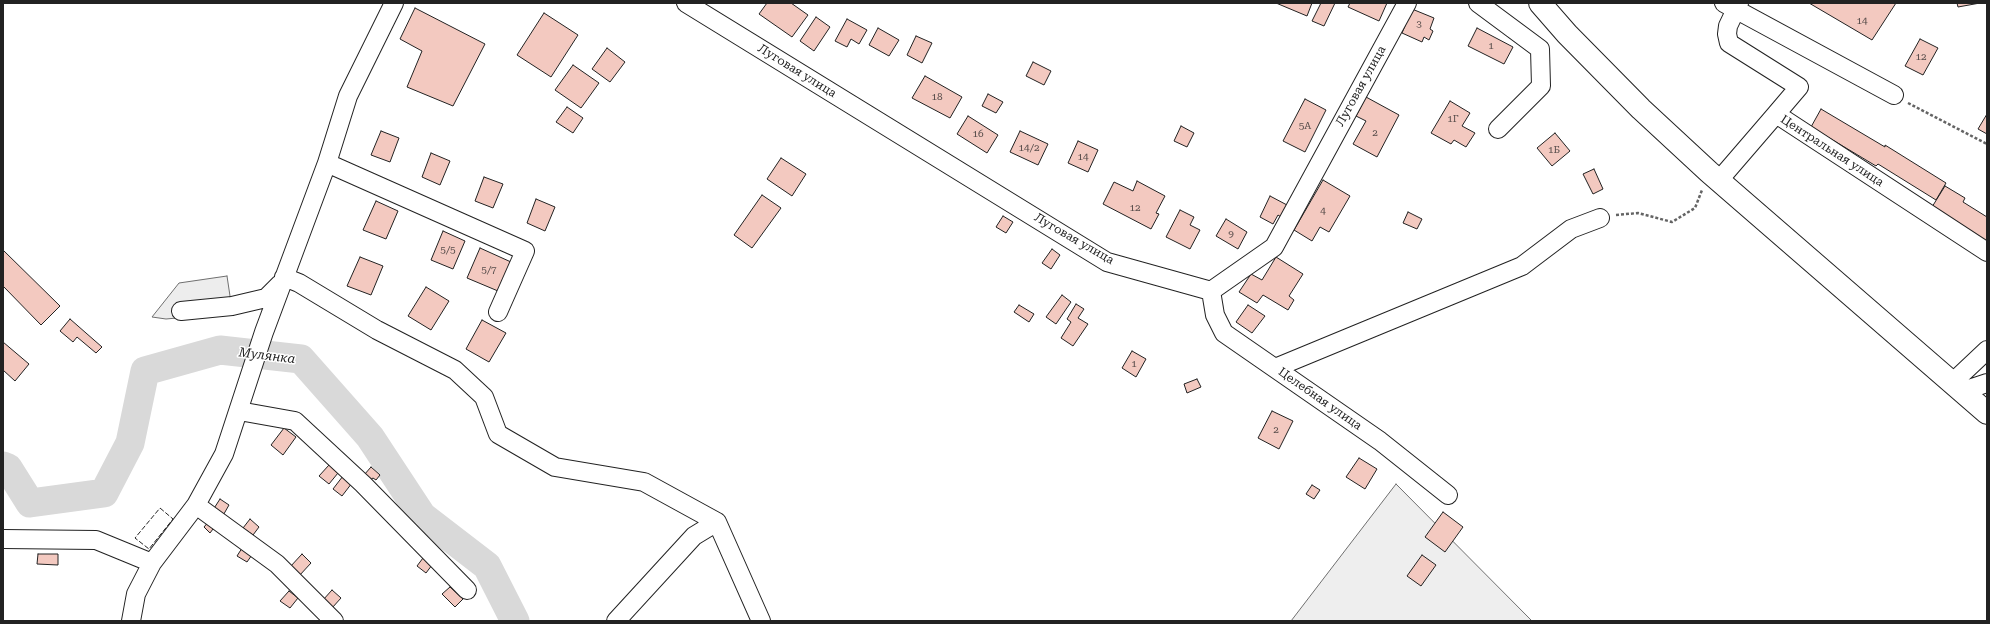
<!DOCTYPE html>
<meta charset="utf-8">
<style>
body{margin:0}
#map{position:relative;width:1990px;height:624px;overflow:hidden;background:#fff;font-family:"Roboto Serif",serif}
canvas{display:block}
.frame{position:absolute;inset:0;border:4px solid #222;pointer-events:none}
</style>
<div id="map">
<canvas width="1990" height="624"></canvas>
<div class="frame"></div>
</div>
<script>
const ctx = document.querySelector('canvas').getContext('2d');
ctx.lineJoin = 'round';
function paint(path, color) { ctx.fillStyle = color; ctx.fill(path, 'evenodd'); }
const shape = rows => new Path2D(rows.map(r => 'M' + r).join(''));
function strokePath(path, color, width, dash) { ctx.strokeStyle = color; ctx.lineWidth = width; ctx.lineCap = dash ? 'butt' : 'round'; ctx.setLineDash(dash || []); ctx.stroke(path); }
function write(font, color, halo, rows, align = 'center') {
  ctx.font = font + ' "Roboto Serif",serif'; ctx.lineWidth = 3; ctx.setLineDash([]); ctx.textBaseline = 'middle'; ctx.strokeStyle = halo; ctx.fillStyle = color; for (const [text, x, y, turn = 0] of rows) {
    ctx.save(); ctx.translate(x, y); ctx.rotate((+turn || 0) * Math.PI / 180); ctx.textAlign = isNaN(turn) ? turn : align; if (halo) ctx.strokeText(text, 0, 0); ctx.fillText(text, 0, 0); ctx.restore();
  }
}
const green = shape([
 [1396,484,1532,621,1291,621,1396,484]
]);
paint(green, '#eee');
strokePath(green, '#6f6f6f', 1);
const parking = shape([
 [227,276,230,296,220,314,166,319,152,317,179,283,227,276]
]);
paint(parking, '#ededed');
strokePath(parking, '#6f6f6f', 1);
strokePath(shape([
 [3,466,8,468,30,503,104,493,130,443,145,371,220,350,301,359,370,437,422,516,487,566,515,621]
]), '#d9d9d9', 29);
const building = shape([
 [767,3,791,3,808,15,792,37,759,14,767,3],
 [1276,3,1312,3,1307,16,1276,3],
 [1321,3,1335,3,1324,26,1312,21,1321,3],
 [1350,3,1387,3,1379,21,1348,7,1350,3],
 [1809,3,1896,3,1872,40,1809,3],
 [1957,3,1980,3,1958,7,1957,3],
 [415,8,485,44,453,106,407,87,422,51,400,39,415,8],
 [1412,9,1434,18,1430,29,1433,31,1429,40,1424,37,1422,42,1402,33,1412,9],
 [544,13,578,35,551,77,517,55,544,13],
 [816,17,830,27,814,51,800,41,816,17],
 [847,19,867,30,859,44,851,39,847,47,835,41,847,19],
 [878,28,899,40,889,56,869,45,878,28],
 [1477,28,1513,47,1504,64,1468,46,1477,28],
 [916,36,932,43,922,63,907,55,916,36],
 [1920,39,1938,48,1923,75,1905,66,1920,39],
 [607,48,625,62,610,82,592,69,607,48],
 [1033,62,1051,71,1044,85,1026,76,1033,62],
 [573,65,599,83,581,108,555,90,573,65],
 [925,76,962,97,950,118,912,98,925,76],
 [988,94,1003,102,996,113,982,106,988,94],
 [1366,97,1399,115,1377,157,1353,144,1366,121,1356,116,1366,97],
 [1305,99,1326,110,1305,152,1283,141,1305,99],
 [1450,101,1470,113,1462,126,1475,133,1466,147,1454,140,1451,144,1431,133,1450,101],
 [567,107,583,118,573,133,556,122,567,107],
 [1821,109,1885,147,1885,145,1946,183,1936,200,1878,164,1876,166,1811,127,1821,109],
 [1987,114,1987,134,1978,129,1987,114],
 [968,116,998,135,987,153,957,134,968,116],
 [1181,126,1194,133,1187,147,1174,141,1181,126],
 [381,131,399,138,390,162,371,155,381,131],
 [1020,131,1048,144,1038,165,1010,152,1020,131],
 [1555,133,1570,151,1552,166,1537,148,1555,133],
 [1078,141,1098,150,1088,172,1068,163,1078,141],
 [431,153,450,161,440,185,422,177,431,153],
 [781,158,806,174,792,196,767,179,781,158],
 [1594,169,1603,189,1593,194,1583,174,1594,169],
 [484,177,503,184,493,208,475,201,484,177],
 [1323,180,1350,196,1329,232,1320,227,1312,241,1294,230,1323,180],
 [1137,181,1165,196,1156,213,1159,214,1151,229,1103,204,1114,182,1133,191,1137,181],
 [1945,186,1965,198,1963,202,1987,217,1987,249,1932,207,1945,186],
 [762,195,781,208,752,248,734,235,762,195],
 [1270,196,1287,205,1281,217,1278,215,1273,224,1260,217,1270,196],
 [536,199,555,207,545,231,527,223,536,199],
 [376,201,398,211,386,239,363,230,376,201],
 [1180,210,1194,217,1190,225,1200,230,1190,249,1166,237,1180,210],
 [1408,212,1422,219,1417,229,1403,223,1408,212],
 [1003,216,1013,222,1006,233,996,227,1003,216],
 [1226,219,1247,232,1238,249,1216,236,1226,219],
 [443,231,465,241,453,269,431,260,443,231],
 [480,248,511,262,498,291,467,278,480,248],
 [1052,249,1060,255,1051,269,1042,263,1052,249],
 [3,250,60,306,41,325,3,286,3,250],
 [360,257,383,266,371,295,347,286,360,257],
 [1276,257,1303,274,1289,296,1294,300,1288,310,1263,295,1257,303,1239,292,1251,274,1262,280,1276,257],
 [426,287,449,301,431,330,408,316,426,287],
 [1062,295,1071,302,1056,324,1046,317,1062,295],
 [1076,304,1084,309,1078,318,1088,324,1073,346,1061,338,1071,322,1067,319,1076,304],
 [1019,305,1034,314,1029,322,1014,312,1019,305],
 [1248,305,1265,316,1252,333,1236,322,1248,305],
 [70,319,102,347,96,353,77,337,73,342,60,331,70,319],
 [482,320,506,333,489,362,466,349,482,320],
 [3,342,29,364,15,381,3,370,3,342],
 [1132,351,1146,359,1136,377,1122,368,1132,351],
 [1197,379,1201,387,1187,393,1184,384,1197,379],
 [1272,411,1293,421,1279,449,1258,438,1272,411],
 [284,428,296,437,283,455,271,445,284,428],
 [1359,458,1377,469,1365,489,1346,477,1359,458],
 [329,465,338,473,329,484,319,476,329,465],
 [371,467,380,475,376,480,373,478,370,480,364,475,371,467],
 [343,476,352,483,342,496,333,489,343,476],
 [1312,485,1320,490,1314,499,1306,494,1312,485],
 [220,499,229,505,221,519,211,513,220,499],
 [1443,512,1463,527,1445,552,1425,537,1443,512],
 [250,519,259,527,253,535,243,528,250,519],
 [210,520,216,525,210,533,204,527,210,520],
 [244,545,254,552,247,562,237,556,244,545],
 [38,554,58,554,58,565,37,564,38,554],
 [302,554,311,563,299,576,290,567,302,554],
 [1422,555,1436,565,1421,586,1407,576,1422,555],
 [423,558,432,565,426,573,417,566,423,558],
 [450,587,463,599,455,607,442,594,450,587],
 [332,590,341,598,332,608,323,600,332,590],
 [289,591,298,598,290,608,280,601,289,591]
]);
paint(building, '#f3c9c0');
strokePath(building, '#222', 1);
const minor = shape([
 [686,3,1107,262,1211,291,1274,247,1407,3],
 [1478,3,1540,49,1541,86,1498,129],
 [1724,3,1894,95],
 [1739,3,1728,26,1727,34,1729,43,1799,87,1776,114,1987,252],
 [327,163,525,251,498,312],
 [1720,179,1776,114],
 [284,277,299,283,377,330,455,370,484,397,498,434,555,467,644,482,717,522,761,621],
 [1211,291,1215,315,1224,333,1380,441,1448,495],
 [181,311,232,306,266,298,280,284],
 [1275,368,1522,266,1571,229,1600,218],
 [1952,383,1987,350],
 [1963,391,1987,383],
 [239,411,295,421,363,484,467,590],
 [196,505,277,564,334,621],
 [3,539,96,540,152,563],
 [131,621,136,594,152,563,196,505,224,454,264,332,327,163,348,96,394,3],
 [616,621,694,536,717,522]
]);
const major = shape([
 [1540,3,1567,34,1641,109,1709,172,1987,413]
]);
strokePath(minor, '#222', 20);
strokePath(major, '#222', 24);
strokePath(shape([
 [1908,103,1987,144],
 [1616,215,1638,213,1672,222,1695,208,1702,190]
]), '#646464', 2.5, [3, 2]);
strokePath(minor, '#fff', 18);
strokePath(major, '#fff', 22);
strokePath(shape([
 [160,508,173,519,149,549,135,538,160,508]
]), '#222', 1, [5, 2]);
write('10px', '#564c4a', null, [
 ["14",1862,21],
 ["3",1419,24],
 ["1",1491,46],
 ["12",1921,57],
 ["18",937,97],
 ["1Г",1453,119],
 ["5А",1305,126],
 ["2",1375,133],
 ["16",978,134],
 ["14/2",1029,148],
 ["1Б",1554,150],
 ["14",1083,157],
 ["12",1135,208],
 ["4",1323,211],
 ["9",1231,234],
 ["5/5",448,250],
 ["5/7",489,270],
 ["1",1134,364],
 ["2",1276,430]
]);
write('12px', '#222', '#fff', [
 ["Луговая улица",797,71,32],
 ["Луговая улица",1361,86,-61],
 ["Центральная улица",1832,151,33],
 ["Луговая улица",1074,239,30],
 ["Целебная улица",1320,399,35]
]);
write('italic 13px', '#222', '#fff', [
 ["Мулянка",267,356,7]
]);
</script>
